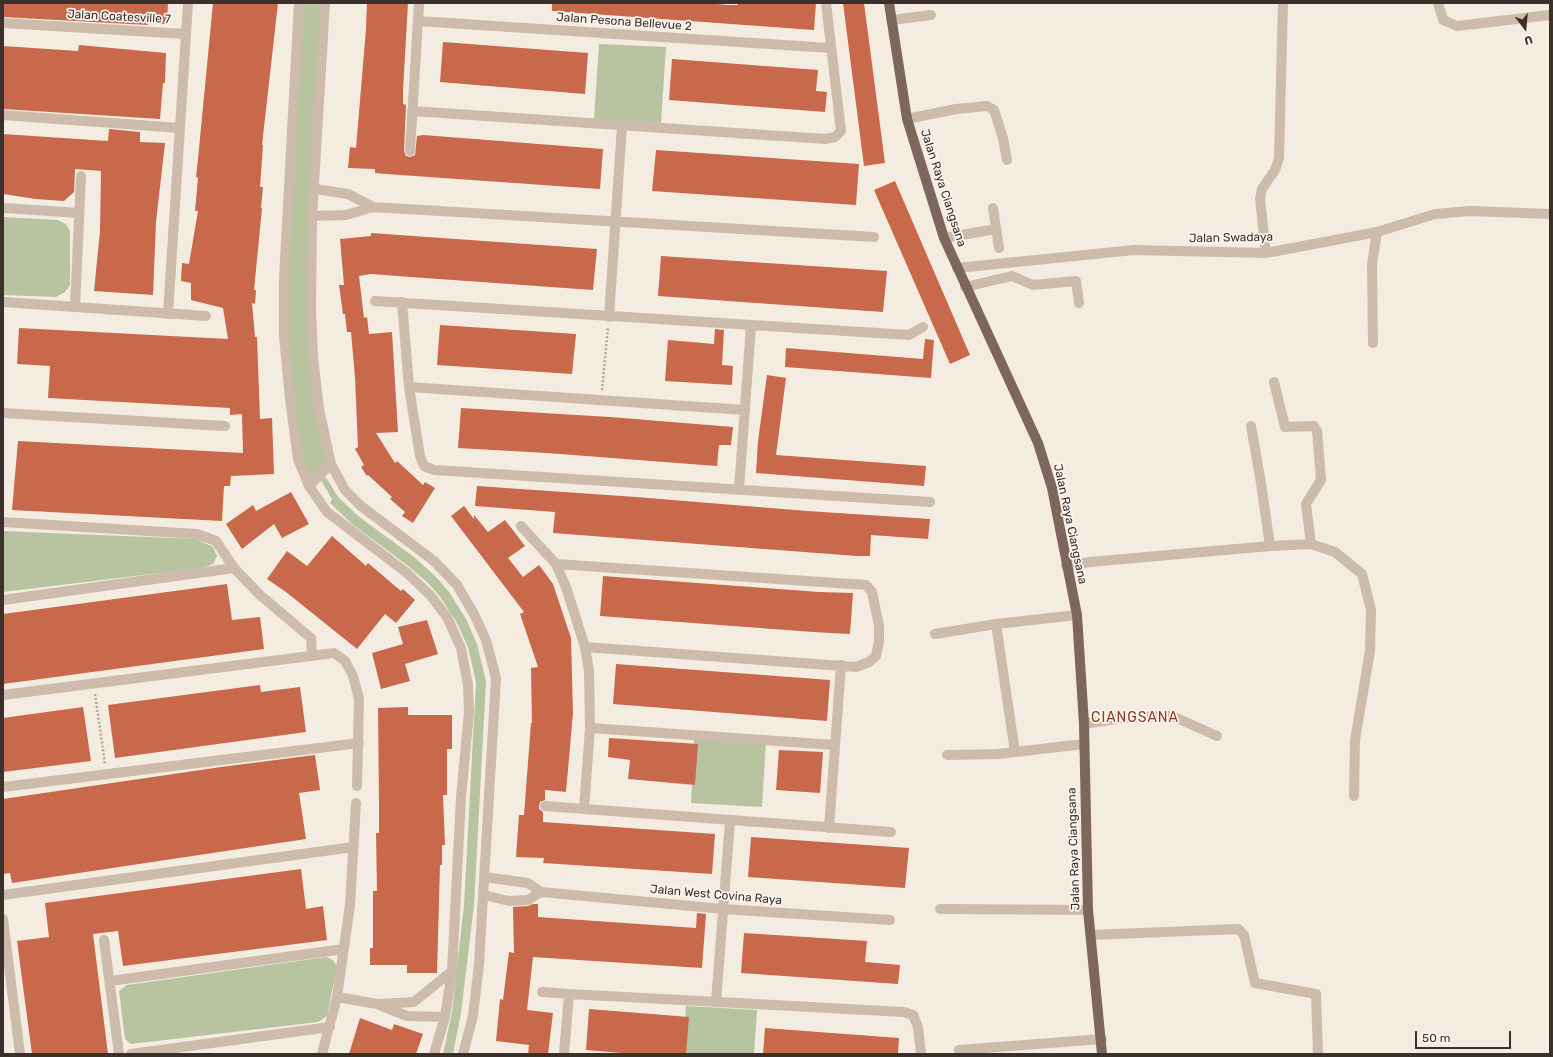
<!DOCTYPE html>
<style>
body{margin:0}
#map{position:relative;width:1553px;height:1057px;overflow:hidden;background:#f4ebe1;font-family:Rubik,sans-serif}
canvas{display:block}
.frame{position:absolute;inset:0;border:4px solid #3b302b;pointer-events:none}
.north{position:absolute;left:1505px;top:8px;width:40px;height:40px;-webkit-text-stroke:3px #fbf5ee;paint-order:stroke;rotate:164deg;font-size:11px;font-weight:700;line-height:16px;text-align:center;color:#3b302b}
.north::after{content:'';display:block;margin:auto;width:14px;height:18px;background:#3b302b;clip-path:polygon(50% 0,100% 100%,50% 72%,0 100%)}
.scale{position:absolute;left:1415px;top:1031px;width:96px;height:18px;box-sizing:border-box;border:2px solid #3b302b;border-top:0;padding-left:5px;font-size:12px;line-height:14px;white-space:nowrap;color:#3b302b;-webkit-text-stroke:3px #fbf5ee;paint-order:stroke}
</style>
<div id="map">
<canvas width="1553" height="1057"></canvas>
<div class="frame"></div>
<div class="north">U</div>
<div class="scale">50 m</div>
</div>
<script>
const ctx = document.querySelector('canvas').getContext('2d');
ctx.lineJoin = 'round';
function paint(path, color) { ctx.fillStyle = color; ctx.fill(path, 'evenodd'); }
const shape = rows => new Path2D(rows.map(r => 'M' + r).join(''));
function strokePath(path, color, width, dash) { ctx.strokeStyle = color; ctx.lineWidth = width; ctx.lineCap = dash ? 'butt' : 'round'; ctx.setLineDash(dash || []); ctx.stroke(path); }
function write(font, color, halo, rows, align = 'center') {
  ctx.font = font + ' Rubik,sans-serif'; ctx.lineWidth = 3.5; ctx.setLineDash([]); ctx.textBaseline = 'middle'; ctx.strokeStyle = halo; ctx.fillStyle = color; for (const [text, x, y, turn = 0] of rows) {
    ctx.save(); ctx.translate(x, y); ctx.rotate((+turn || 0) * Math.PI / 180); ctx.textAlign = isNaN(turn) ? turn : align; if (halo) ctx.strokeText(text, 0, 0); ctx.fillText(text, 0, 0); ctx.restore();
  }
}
paint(shape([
 [299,3,325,3,317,139,313,357,331,464,309,486,298,459,284,336],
 [599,44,666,47,661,123,594,119],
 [3,217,58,220,66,224,70,231,70,285,65,292,56,297,3,295],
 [323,476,327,479,338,497,358,516,414,557,435,576,449,592,466,619,477,644,486,681,474,905,461,1013,453,1054,443,1054,452,1012,464,905,476,682,468,647,457,623,441,598,428,583,407,565,352,524,330,503,332,499,322,482,321,478],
 [3,531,196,539,213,547,217,556,213,564,202,568,3,592],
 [694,737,766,741,762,807,691,803],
 [326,957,333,960,337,966,327,1016,318,1022,131,1044,125,1039,119,991,127,985],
 [686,1006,757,1010,754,1054,683,1054]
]), '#b8c4a0');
paint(shape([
 [3,3,168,3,167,24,148,23,148,25,3,17],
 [213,3,278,3,262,145,263,145,260,187,263,187,261,208,262,208,254,290,256,290,255,304,252,303,255,337,257,337,260,419,272,418,274,474,231,476,230,486,224,486,222,521,12,510,18,441,243,453,242,414,230,415,230,408,48,398,50,366,17,364,19,328,228,339,223,308,191,300,191,283,181,281,182,263,189,264,198,211,195,211,198,178,196,177,198,159],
 [367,3,408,3,403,91,403,104,406,105,404,151,406,156,410,157,415,155,417,136,423,135,603,149,600,189,386,174,375,173,375,169,348,168,350,147,356,148,366,29],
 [552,3,707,3,727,5,738,5,738,3,816,3,814,30,552,11],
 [843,3,864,3,885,163,864,166],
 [443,42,588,53,585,94,440,82],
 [79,45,166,53,165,83,163,83,160,119,3,109,3,46,78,51],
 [672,59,818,70,816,91,827,92,825,112,669,100],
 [109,129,140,132,140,142,165,143,156,222,153,295,94,291,100,231,101,171,75,169,74,192,64,201,36,199,3,194,3,134,108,141],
 [656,150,859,164,856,205,652,191],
 [895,181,970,355,950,364,874,190],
 [371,233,597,249,593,290,411,277,371,274,359,276,364,318,367,317,369,334,392,332,398,432,376,433,395,463,397,461,423,485,425,482,435,488,413,523,402,516,405,512,390,499,392,497,368,475,367,476,361,467,364,465,355,449,358,447,355,377,351,332,347,332,345,314,343,314,339,285,344,285,340,239,371,236],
 [661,256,887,271,883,312,658,296],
 [440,325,576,334,572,374,437,365],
 [715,329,724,330,722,365,733,366,732,385,665,381,668,340,714,344],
 [925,339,934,340,931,378,785,367,786,348,923,359],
 [767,375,786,378,776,455,926,466,924,486,756,473,758,441],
 [461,408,610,417,733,427,731,445,719,445,717,466,547,453,458,448],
 [477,486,636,497,807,511,930,519,928,539,871,535,870,556,857,556,553,533,555,512,475,506],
 [291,492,309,524,282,538,274,524,242,549,226,524,253,505,256,511],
 [464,506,474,519,474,515,488,532,505,520,519,538,525,546,508,558,523,577,539,565,553,584,571,638,573,713,566,792,545,790,545,800,540,802,539,806,539,809,543,812,543,822,715,834,712,874,543,863,544,858,516,857,519,815,524,815,531,723,532,723,531,668,538,667,520,614,524,612,451,516],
 [332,536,366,566,368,563,401,591,403,589,415,600,396,623,385,614,357,649,286,592,267,579,287,551,307,566],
 [603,576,819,592,853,593,850,634,813,632,600,616],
 [227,584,232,620,260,617,264,649,3,684,3,614],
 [427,620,438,654,405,664,410,681,381,689,372,653,403,644,398,627],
 [616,664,830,680,827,721,613,704],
 [260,685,261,692,300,687,306,732,115,758,108,705],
 [83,707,91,761,3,772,3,718],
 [408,707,408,715,452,715,452,749,447,749,447,795,443,795,445,845,442,845,442,865,440,865,437,973,407,973,407,965,370,965,370,948,373,948,373,891,377,891,376,833,379,833,379,804,378,708],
 [609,738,698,744,695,785,628,779,630,760,608,757],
 [779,750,823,752,820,793,776,790],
 [315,755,320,790,299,793,306,839,12,883,10,873,3,874,3,799,221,767],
 [751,837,909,848,905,888,748,877],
 [301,869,306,909,323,906,327,940,123,966,118,931,93,934,108,1054,32,1054,17,941,49,937,45,903],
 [533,904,538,904,538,917,696,928,697,913,706,914,702,968,533,957,527,1010,553,1013,548,1054,528,1054,529,1045,496,1041,500,999,503,1000,509,952,514,953,513,907,528,906],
 [744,933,867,941,865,962,900,965,898,984,741,973],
 [589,1009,689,1017,686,1054,633,1054,586,1050],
 [360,1018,392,1030,394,1024,423,1034,416,1054,349,1054],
 [765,1028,899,1038,898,1054,763,1054]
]), '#c8694b');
strokePath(shape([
 [602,390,608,327],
 [95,694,105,764]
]), '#b9a596', 2.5, [2, 2]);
strokePath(shape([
 [299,3,284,279,284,336,290,399,298,459,309,486,327,512,407,573,430,595,447,617,461,648,468,685,469,712,461,797,452,971,445,1017,434,1054],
 [325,3,312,216,311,311,313,357,319,409,331,464,345,490,361,506,434,561,457,585,474,614,486,640,496,678,479,964,473,1016,463,1054],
 [1438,3,1443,20,1457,26,1550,15],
 [891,20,931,15],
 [418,21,830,48],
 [3,23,186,34],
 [412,111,825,139,835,137,841,131,826,3],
 [3,115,180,128],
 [907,119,956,109,987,106,994,110,1003,138,1007,160],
 [410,151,419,3],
 [315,189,348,194,373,207],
 [3,208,79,213],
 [993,208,999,248],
 [312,216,346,215,373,207,874,237],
 [944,238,996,229],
 [1266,253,1260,199,1262,189,1275,170,1279,158,1283,3],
 [957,268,1134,250,1266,253,1377,232,1435,214,1470,211,1550,214],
 [965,287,1012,276,1033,285,1076,281,1079,303],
 [375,301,909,335,923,327],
 [3,302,206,316],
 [402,302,409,387,420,456,424,466,434,470,930,502],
 [75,307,81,176],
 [168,314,188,3],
 [609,317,622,126],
 [1373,343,1372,264,1377,232],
 [409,387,745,410],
 [3,413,225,426],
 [1251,426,1261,483,1270,546],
 [309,486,331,464],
 [739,489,751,326],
 [3,522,197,534,216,541,234,568,260,595,311,638,312,656],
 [521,526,556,564,566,587,585,647,589,671,590,728,584,809],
 [1311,544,1335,552,1362,574,1371,610,1370,651,1355,740,1354,796],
 [556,564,866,585,872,592,879,626,879,642,876,656,869,662,856,667,585,647],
 [1066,566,1090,562,1270,546,1311,544,1306,504,1321,480,1317,431,1314,426,1285,427,1274,382],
 [3,600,234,568],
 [996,624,1077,615],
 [935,634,996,624,1015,752],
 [3,695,334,653,345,661,353,676,359,699,357,786],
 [1084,724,1123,718,1172,716,1217,736],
 [590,728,835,745],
 [947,755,998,754,1084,744],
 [3,787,359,743],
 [545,806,891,832],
 [829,828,841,665],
 [484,877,528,883,541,892,723,909,890,920],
 [3,895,353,847],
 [484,895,509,901,528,900,541,892],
 [940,909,1088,910],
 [3,919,20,1054],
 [1092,935,1238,929,1244,935,1255,983,1316,994,1318,1054],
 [104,940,119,1054],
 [110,981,344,949],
 [542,992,569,994],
 [337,997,377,1004,407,1016,445,1017],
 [716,1002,730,821],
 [379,1004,414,1002,452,971],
 [959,1050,1102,1039],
 [131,1054,330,1027],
 [322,1054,337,997,350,905,356,803],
 [564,1054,569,994,904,1012,913,1015,918,1027,921,1054]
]), '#cdbbac', 10);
strokePath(shape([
 [889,3,907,119,944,238,1038,443,1052,488,1077,615,1084,724,1088,910,1102,1054]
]), '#7d675c', 10);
write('12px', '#3b302b', '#fbf5ee', [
 ["Jalan Coatesville 7",119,17,3],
 ["Jalan Pesona Bellevue 2",624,22,4],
 ["Jalan Raya Ciangsana",943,188,72],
 ["Jalan Swadaya",1231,238,-1],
 ["Jalan Raya Ciangsana",1070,524,78],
 ["Jalan Raya Ciangsana",1074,849,-92],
 ["Jalan West Covina Raya",716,895,5]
]);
ctx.letterSpacing = '1px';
write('14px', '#8c3b22', '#fbf5ee', [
 ["CIANGSANA",1135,718]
]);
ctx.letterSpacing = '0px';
</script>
